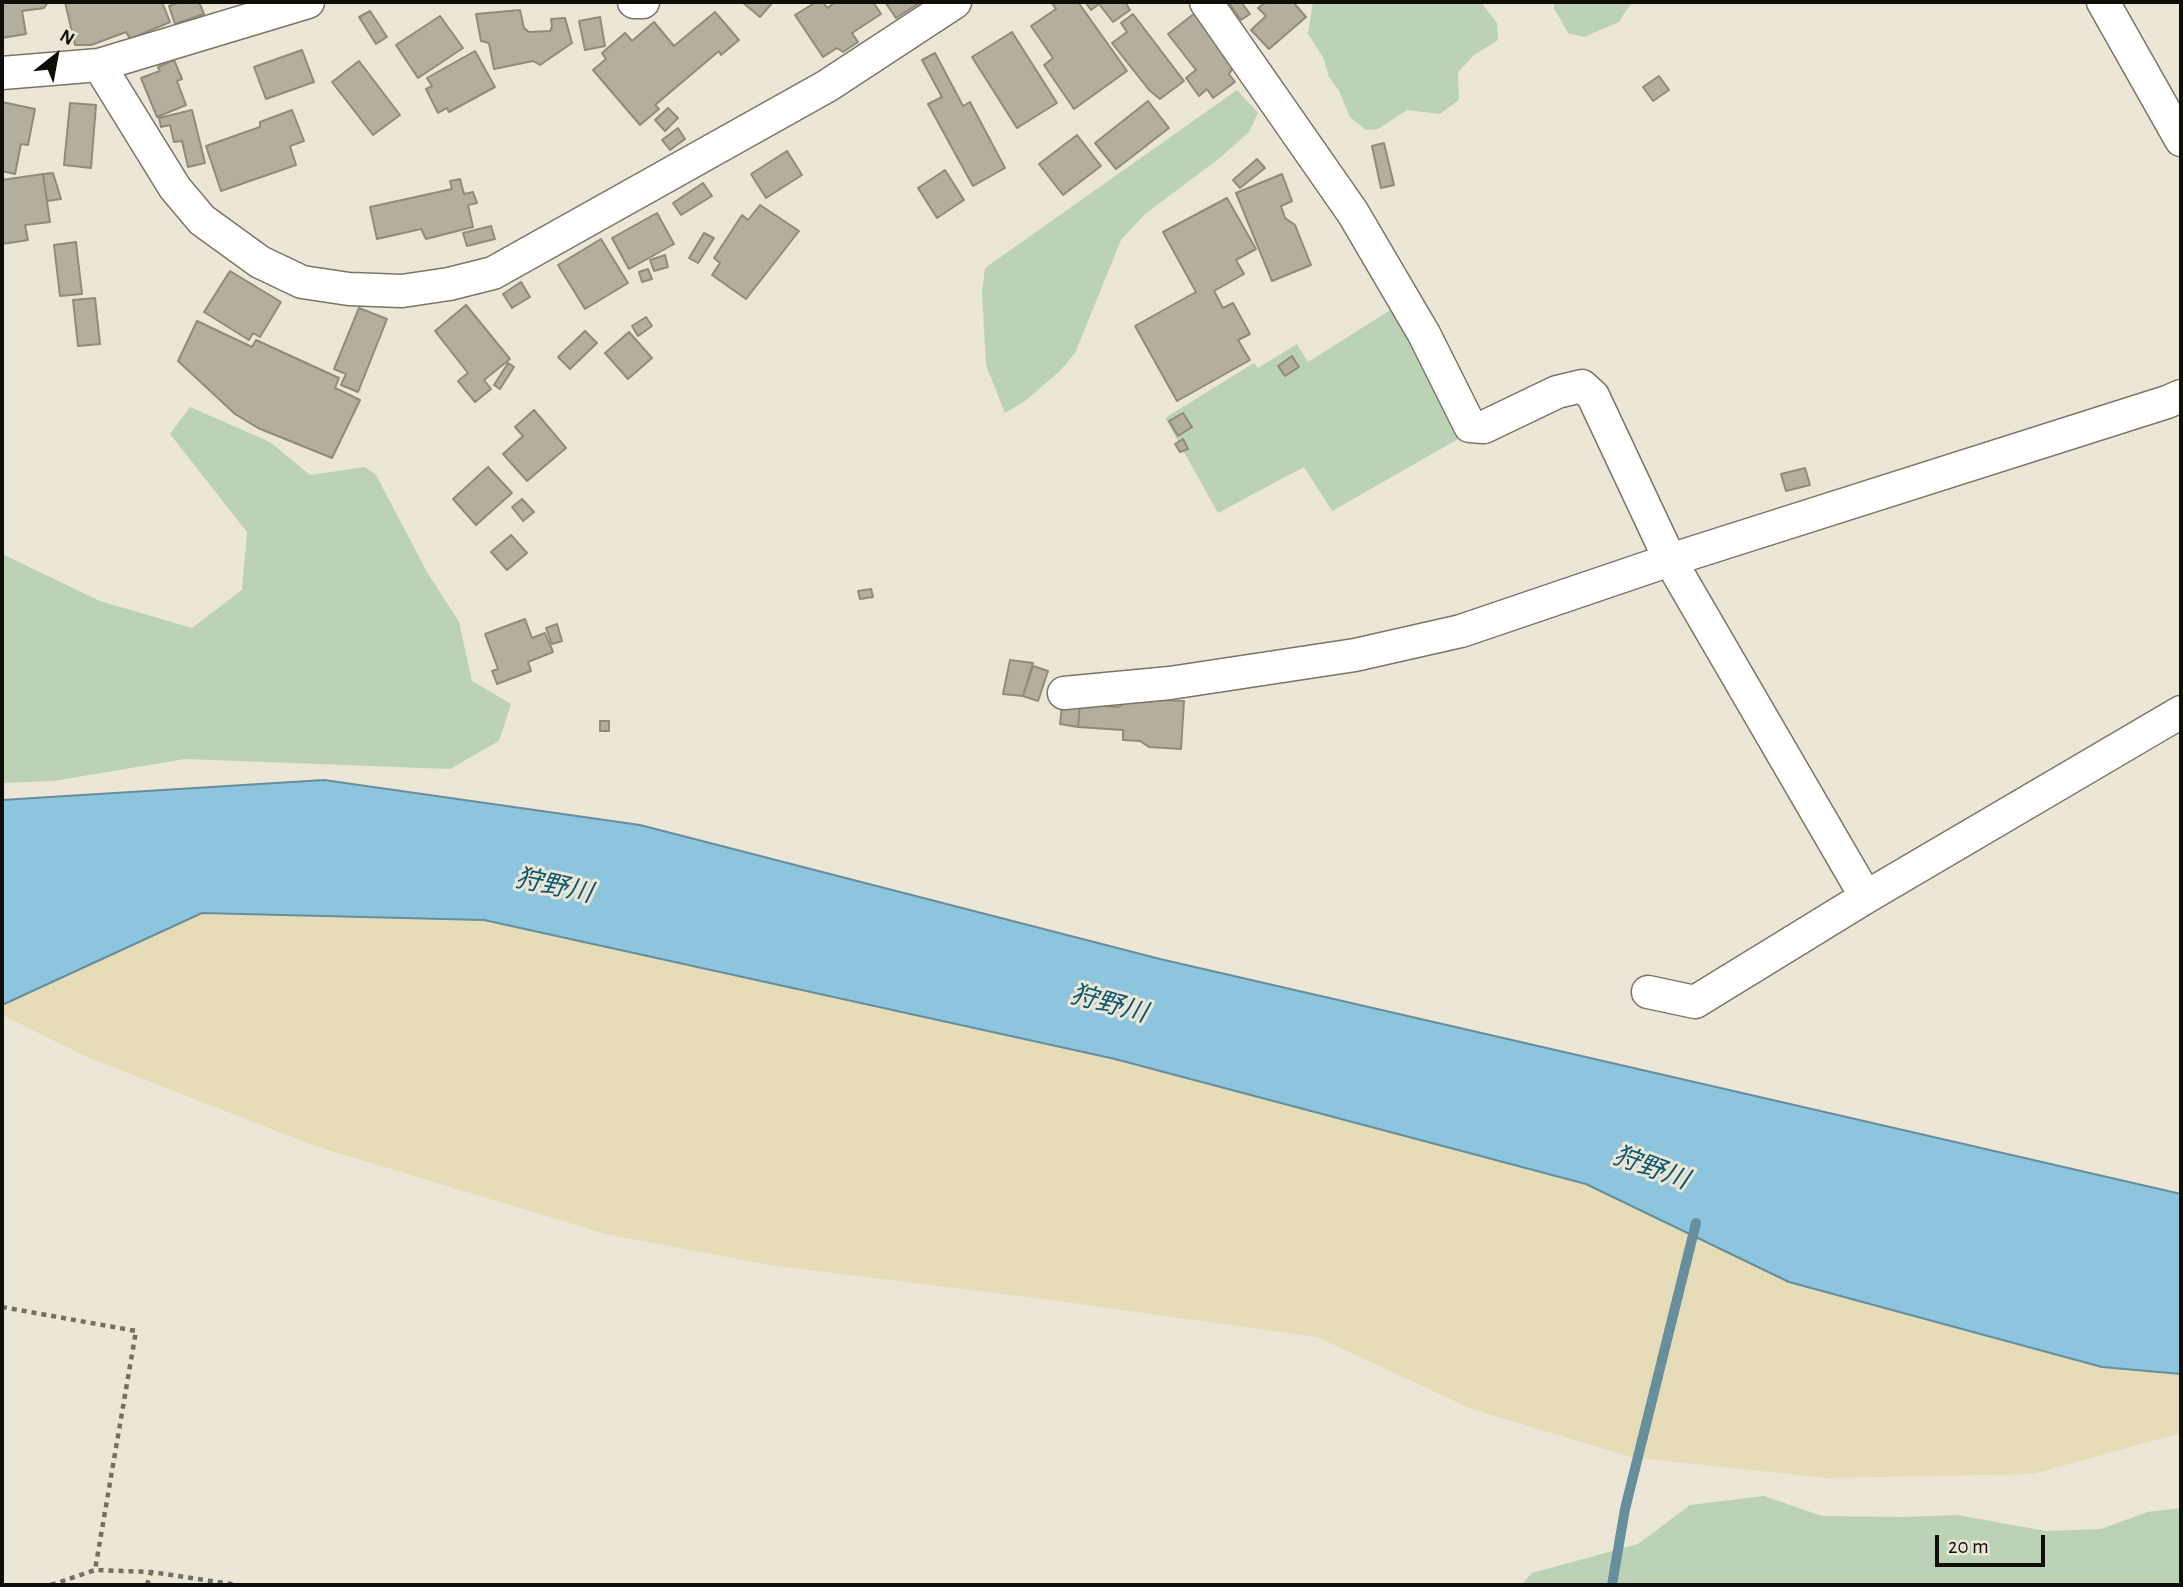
<!DOCTYPE html>
<meta charset="utf-8">
<style>
body{margin:0}
#map{position:relative;width:2183px;height:1587px;overflow:hidden;background:#ebe6d5;font-family:"Alegreya Sans",sans-serif}
canvas{display:block}
.frame{position:absolute;inset:0;border:4px solid #0f0d08;pointer-events:none}
.north{position:absolute;left:21px;top:21px;width:70px;height:70px;-webkit-text-stroke:5px #ebe6d5;paint-order:stroke;rotate:31deg;font-size:19px;font-weight:700;line-height:28px;text-align:center;color:#0f0d08}
.north::after{content:'';display:block;margin:auto;width:24px;height:32px;background:#0f0d08;clip-path:polygon(50% 0,100% 100%,50% 72%,0 100%)}
.scale{position:absolute;left:1935px;top:1535px;width:110px;height:32px;box-sizing:border-box;border:4px solid #0f0d08;border-top:0;padding-left:9px;font-size:21px;line-height:24px;white-space:nowrap;color:#0f0d08;-webkit-text-stroke:5px #ebe6d5;paint-order:stroke}
</style>
<div id="map">
<canvas width="2183" height="1587"></canvas>
<div class="frame"></div>
<div class="north">N</div>
<div class="scale">20 m</div>
</div>
<script>
const ctx = document.querySelector('canvas').getContext('2d');
ctx.lineJoin = 'round';
function paint(path, color) { ctx.fillStyle = color; ctx.fill(path, 'evenodd'); }
const shape = rows => new Path2D(rows.map(r => 'M' + r).join(''));
function strokePath(path, color, width, dash) { ctx.strokeStyle = color; ctx.lineWidth = width; ctx.lineCap = dash ? 'butt' : 'round'; ctx.setLineDash(dash || []); ctx.stroke(path); }
function write(font, color, halo, rows, align = 'center') {
  ctx.font = font + ' "Alegreya Sans","Noto Sans JP",sans-serif'; ctx.lineWidth = 6; ctx.setLineDash([]); ctx.textBaseline = 'middle'; ctx.strokeStyle = halo; ctx.fillStyle = color; for (const [text, x, y, turn = 0] of rows) {
    ctx.save(); ctx.translate(x, y); ctx.rotate((+turn || 0) * Math.PI / 180); ctx.textAlign = isNaN(turn) ? turn : align; if (halo) ctx.strokeText(text, 0, 0); ctx.fillText(text, 0, 0); ctx.restore();
  }
}
paint(shape([
 [1313,2,1481,2,1497,23,1498,40,1474,55,1458,72,1459,100,1440,114,1407,110,1378,129,1366,130,1350,117,1339,91,1329,77,1323,57,1308,34],
 [1554,2,1635,2,1629,6,1619,22,1584,37,1568,33,1554,8],
 [1237,90,1258,113,1249,132,1221,157,1145,214,1121,240,1075,353,1060,371,1025,401,1005,413,986,365,982,292,985,268],
 [1392,309,1465,435,1332,511,1304,467,1218,513,1165,418,1254,363,1258,368,1297,344,1308,362],
 [190,407,270,442,310,475,365,467,376,475,427,572,459,622,472,681,511,704,499,741,450,769,185,759,53,781,2,783,2,554,100,601,192,628,242,590,247,532,170,434],
 [1764,1496,1822,1516,1904,1517,1957,1515,2046,1531,2101,1529,2147,1512,2181,1508,2181,1585,1521,1585,1532,1573,1638,1544,1690,1505]
]), '#bcd2b7');
paint(shape([
 [202,913,484,920,1115,1059,1586,1184,1789,1282,2102,1367,2181,1374,2181,1433,2033,1474,1825,1478,1631,1457,1472,1409,1317,1337,1051,1300,769,1265,606,1234,315,1146,87,1057,2,1015,2,1005]
]), '#e6dcb7');
const water = shape([
 [324,780,640,825,1160,959,2181,1194,2181,1374,2102,1367,1789,1282,1586,1184,1115,1059,484,920,202,913,2,1005,2,800,324,780]
]);
paint(water, '#8cc5dd');
strokePath(water, '#668e9d', 2);
strokePath(shape([
 [1612,1585,1625,1509,1696,1223]
]), '#668e9d', 10);
const building = shape([
 [2,2,48,2,44,8,22,11,26,34,2,38,2,2],
 [65,2,162,2,170,22,130,39,126,32,91,45,75,45,65,2],
 [180,2,199,2,204,14,175,24,169,6,180,2],
 [742,2,773,2,760,17,742,2],
 [816,2,823,2,827,8,836,2,873,2,881,14,852,33,858,42,843,52,837,48,823,57,795,15,816,2],
 [885,2,921,2,896,18,885,2],
 [1051,2,1078,2,1127,71,1074,109,1044,65,1053,58,1031,26,1056,9,1051,2],
 [1085,2,1125,2,1130,10,1113,22,1099,4,1091,10,1085,2],
 [1231,2,1241,2,1250,14,1241,20,1229,3,1231,2],
 [1266,2,1293,2,1306,17,1269,49,1251,30,1266,16,1258,8,1266,2],
 [520,10,524,28,529,32,550,31,552,27,551,19,565,18,572,43,540,65,533,61,494,69,489,43,481,41,476,14,520,10],
 [370,11,387,37,376,44,359,17,370,11],
 [715,12,739,40,721,55,719,51,655,105,659,109,640,125,593,70,606,59,602,53,625,33,632,41,654,22,674,46,715,12],
 [1195,13,1234,66,1229,74,1235,82,1213,98,1207,89,1199,96,1186,78,1196,70,1168,34,1195,13],
 [1133,14,1184,81,1160,99,1149,90,1112,43,1127,32,1121,23,1133,14],
 [440,16,463,48,418,78,396,45,440,16],
 [600,17,605,46,585,50,579,21,600,17],
 [1012,32,1057,103,1017,128,972,57,1012,32],
 [302,50,314,82,266,99,254,67,302,50],
 [475,51,495,87,449,112,447,108,438,113,426,89,432,86,427,78,475,51],
 [935,53,963,106,970,102,1005,168,973,186,928,104,942,97,922,60,935,53],
 [174,60,182,79,177,81,186,105,157,117,141,78,160,71,158,67,174,60],
 [359,61,400,115,373,135,332,82,359,61],
 [1659,76,1669,90,1653,101,1643,87,1659,76],
 [1148,101,1169,128,1116,169,1095,143,1148,101],
 [2,102,35,109,28,145,21,144,15,174,2,171,2,102],
 [70,103,96,105,91,168,64,165,70,103],
 [668,108,678,118,665,131,655,120,668,108],
 [192,110,205,163,188,167,182,141,174,142,170,125,161,127,159,118,192,110],
 [292,110,304,141,290,146,296,165,221,191,206,146,260,127,260,122,292,110],
 [678,128,685,139,670,150,662,140,678,128],
 [1077,135,1101,166,1063,195,1039,164,1077,135],
 [1384,143,1394,185,1381,188,1372,146,1384,143],
 [787,151,802,175,766,198,751,174,787,151],
 [1257,159,1265,168,1240,188,1233,180,1257,159],
 [945,170,964,200,937,218,918,188,945,170],
 [53,173,61,199,47,201,43,174,53,173],
 [43,174,50,222,25,225,28,240,2,244,2,180,43,174],
 [1282,174,1292,201,1281,206,1285,218,1295,225,1311,265,1272,281,1236,193,1282,174],
 [460,179,464,194,473,192,477,203,468,205,473,227,426,239,421,229,377,239,370,207,452,189,450,181,460,179],
 [703,183,712,196,681,215,673,203,703,183],
 [1227,198,1256,249,1236,260,1244,274,1214,291,1223,308,1233,303,1250,334,1238,340,1250,360,1177,401,1135,326,1196,292,1163,232,1227,198],
 [760,205,799,231,746,299,712,275,720,263,714,258,742,215,748,220,760,205],
 [657,213,674,244,629,269,612,238,657,213],
 [491,226,495,239,467,246,463,233,491,226],
 [704,233,714,238,698,263,689,258,704,233],
 [601,239,628,283,585,309,558,265,601,239],
 [76,242,82,294,60,296,54,245,76,242],
 [665,255,668,267,654,271,650,260,665,255],
 [648,269,652,279,642,282,639,272,648,269],
 [230,271,281,302,260,337,253,333,249,340,204,312,230,271],
 [521,282,530,297,512,308,503,294,521,282],
 [95,298,100,344,78,346,73,300,95,298],
 [466,305,510,359,484,380,491,389,475,402,458,381,468,373,435,331,466,305],
 [359,308,387,319,358,392,341,385,346,374,334,369,359,308],
 [646,317,652,326,638,336,632,326,646,317],
 [197,321,252,347,256,340,339,378,335,388,360,400,332,458,258,428,235,414,178,361,197,321],
 [585,331,597,343,570,369,558,357,585,331],
 [629,332,652,358,628,379,605,353,629,332],
 [1292,356,1299,367,1285,376,1278,366,1292,356],
 [508,363,514,367,500,389,494,385,508,363],
 [534,410,566,448,527,481,503,454,523,436,515,427,534,410],
 [1183,413,1192,427,1178,436,1169,421,1183,413],
 [1183,439,1188,449,1180,452,1175,444,1183,439],
 [488,467,512,493,476,525,453,499,488,467],
 [1805,468,1810,485,1786,491,1781,474,1805,468],
 [522,499,534,512,523,521,512,507,522,499],
 [511,535,527,553,507,570,491,552,511,535],
 [871,589,873,597,860,599,858,591,871,589],
 [525,619,532,638,545,633,553,652,528,662,531,671,497,684,492,671,498,669,485,634,525,619],
 [557,624,562,641,552,644,546,628,557,624],
 [1010,660,1033,663,1023,696,1003,694,1010,660],
 [1033,666,1048,671,1038,701,1023,696,1033,666],
 [1129,699,1184,701,1181,749,1149,747,1140,741,1123,740,1123,730,1078,727,1080,704,1119,707,1129,699],
 [1080,704,1078,727,1060,724,1062,706,1080,704],
 [600,721,609,721,609,731,600,731,600,721]
]);
paint(building, '#b3ae9e');
strokePath(building, '#908b7c', 2);
const minor = shape([
 [634,2,643,2],
 [1206,2,1353,213,1424,334,1470,426,1484,427,1557,392,1582,386,1593,396,1670,560,1866,897],
 [2103,2,2181,140],
 [99,65,175,188,202,220,260,262,302,282,349,289,402,291,449,284,493,273,827,86,955,2],
 [2,73,99,65,308,2],
 [1064,693,1170,683,1355,655,1461,631,1670,560,2167,402,2181,396],
 [1648,992,1695,1002,1866,897,2181,712]
]);
strokePath(minor, '#7a7566', 35);
strokePath(shape([
 [2,1307,136,1331,95,1570],
 [51,1585,95,1570,151,1572,238,1585],
 [147,1585,151,1572]
]), '#736f65', 4.5, [5, 5]);
strokePath(minor, '#fff', 32);
write('italic 26px', '#0c5871', '#ebe6d5', [
 ["狩野川",554,886,12],
 ["狩野川",1109,1004,15],
 ["狩野川",1651,1168,20]
]);
</script>
